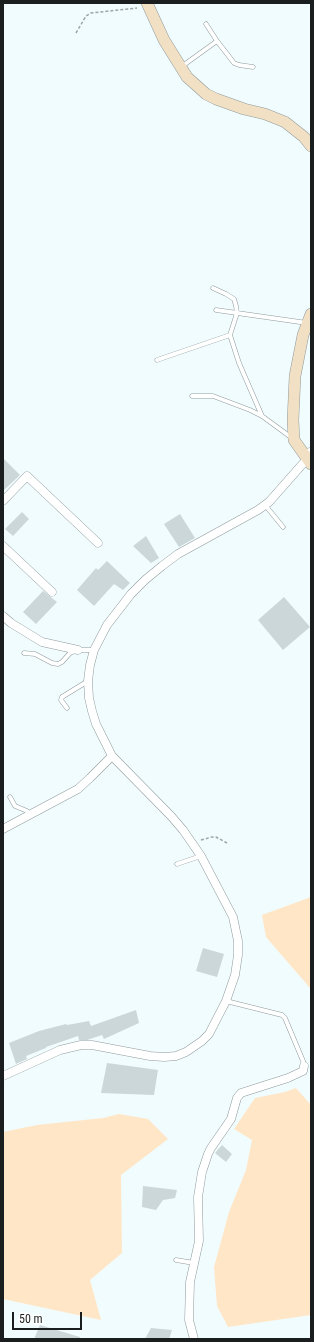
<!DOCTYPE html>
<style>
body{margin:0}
#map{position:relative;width:314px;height:1342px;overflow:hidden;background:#f1fcfe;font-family:"Roboto Condensed",sans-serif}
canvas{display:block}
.frame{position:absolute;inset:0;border:4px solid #1a1e1f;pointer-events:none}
.scale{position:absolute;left:12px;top:1312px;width:70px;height:18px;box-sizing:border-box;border:2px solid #1a1e1f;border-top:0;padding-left:5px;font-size:12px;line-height:14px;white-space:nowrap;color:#1a1e1f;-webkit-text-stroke:3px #fff;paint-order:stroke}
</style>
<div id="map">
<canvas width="314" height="1342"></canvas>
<div class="frame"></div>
<div class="scale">50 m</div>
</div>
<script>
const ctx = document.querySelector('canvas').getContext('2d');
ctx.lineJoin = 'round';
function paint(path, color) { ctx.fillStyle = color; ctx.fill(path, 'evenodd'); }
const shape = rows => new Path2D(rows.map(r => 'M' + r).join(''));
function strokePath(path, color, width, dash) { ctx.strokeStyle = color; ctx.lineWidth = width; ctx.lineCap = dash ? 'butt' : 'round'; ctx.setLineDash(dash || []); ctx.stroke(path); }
paint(shape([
 [311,897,311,1019,310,1017,310,988,266,937,262,915],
 [296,1088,311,1105,311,1315,228,1327,217,1306,214,1267,229,1212,246,1170,252,1140,234,1129,255,1098,285,1092],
 [119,1114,148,1119,168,1139,121,1175,122,1253,90,1280,101,1320,3,1299,3,1132,37,1125,103,1118]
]), '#ffe6c7');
paint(shape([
 [3,458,20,475,3,491],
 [22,512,29,519,13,536,5,529],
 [180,514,195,538,179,547,164,524],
 [146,536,159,558,151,563,133,546],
 [107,561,130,583,123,590,114,584,94,606,77,590,96,568,98,570],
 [43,591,57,602,36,624,23,612],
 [284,597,310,627,283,650,258,620],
 [203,948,224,954,217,977,196,971],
 [136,1010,139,1023,104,1039,102,1035,87,1040,79,1040,78,1036,46,1047,46,1048,26,1056,27,1059,16,1064,9,1043,39,1031,66,1024,67,1025,89,1021,91,1026],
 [107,1063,158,1070,154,1095,101,1093],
 [222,1145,232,1154,226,1162,215,1153],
 [143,1186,177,1190,175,1198,163,1200,156,1210,142,1207],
 [40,1325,80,1337,80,1339,34,1339],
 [151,1328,172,1330,169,1339,145,1339]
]), '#ccd7d9');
const lane = shape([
 [217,41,234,63,239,65,253,67],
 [181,67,217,41,206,24],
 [213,288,226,294,234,299,236,306,237,313,230,335],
 [216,310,307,323],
 [157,360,230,335,239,363,262,416],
 [192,396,213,396,250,410,262,416,292,438],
 [304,454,311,449],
 [265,505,283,527],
 [24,653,35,654,52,663,58,664,62,662,70,653,78,650,94,650],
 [67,708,61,700,62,697,88,681],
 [10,797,15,806,27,811,29,815],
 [177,864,201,856],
 [226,1001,282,1015,285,1018,303,1061,304,1066],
 [176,1260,194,1263]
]);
const street = shape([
 [3,501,27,476,98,543],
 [3,546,52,592],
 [3,616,11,623,42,642,78,650],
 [3,829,78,789,90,778,112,756],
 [3,1076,60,1050,81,1045,92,1045,150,1056,164,1057,176,1056,186,1052,202,1041,209,1034,226,1001,235,975,238,955,238,941,233,917,201,856,183,830,171,816,112,756,96,724,92,711,89,698,88,681,90,665,94,650,107,625,131,594,145,580,162,566,178,554,258,510,269,502,307,459],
 [194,1339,189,1320,190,1282,199,1241,198,1197,202,1172,208,1154,211,1148,231,1119,237,1098,241,1093,288,1078,303,1071,304,1066]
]);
const secondary = shape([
 [147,3,164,40,187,77,206,94,216,99,244,109,265,114,285,122,304,137,311,146],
 [311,314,303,335,295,376,293,420,294,440,311,464]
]);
strokePath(lane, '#909a9c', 5);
strokePath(street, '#909a9c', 9);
strokePath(secondary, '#909a9c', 12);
strokePath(shape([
 [76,33,86,16,91,13,137,8],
 [201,840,212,837,216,837,227,843]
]), '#9da5a6', 1.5, [3, 2]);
strokePath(lane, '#fff', 4);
strokePath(street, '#fff', 8);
strokePath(secondary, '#f2e0c4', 11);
</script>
